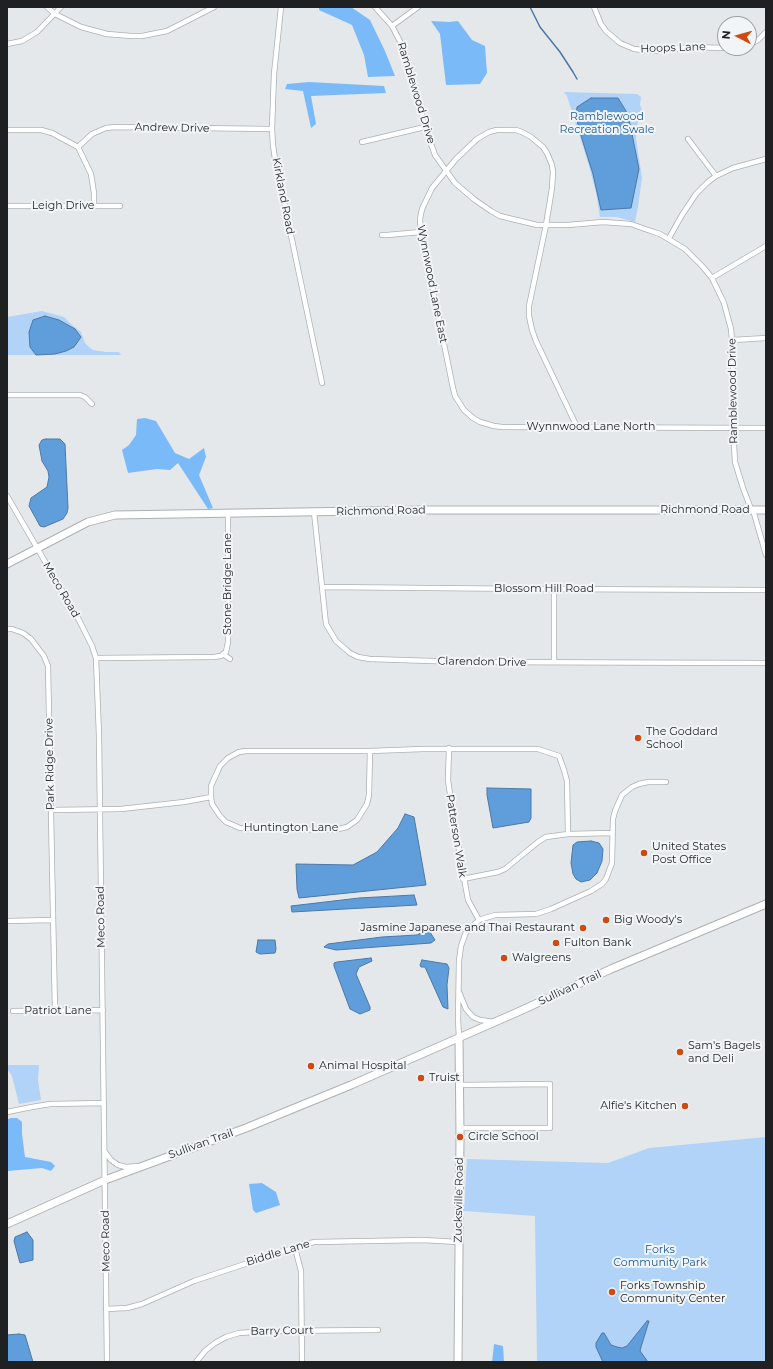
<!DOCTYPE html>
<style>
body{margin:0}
#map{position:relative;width:773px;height:1369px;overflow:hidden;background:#e5e8ea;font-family:Montserrat,sans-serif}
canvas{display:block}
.frame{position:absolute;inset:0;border:8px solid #1f2021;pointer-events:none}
.north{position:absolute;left:717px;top:16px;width:40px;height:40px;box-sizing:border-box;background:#f2f5f8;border:1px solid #9ea0a2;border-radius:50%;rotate:276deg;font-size:11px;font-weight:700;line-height:16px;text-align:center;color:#1f2021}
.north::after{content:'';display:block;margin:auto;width:14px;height:18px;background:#d04a10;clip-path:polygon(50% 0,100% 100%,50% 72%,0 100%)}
</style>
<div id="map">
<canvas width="773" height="1369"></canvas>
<div class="frame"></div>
<div class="north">N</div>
</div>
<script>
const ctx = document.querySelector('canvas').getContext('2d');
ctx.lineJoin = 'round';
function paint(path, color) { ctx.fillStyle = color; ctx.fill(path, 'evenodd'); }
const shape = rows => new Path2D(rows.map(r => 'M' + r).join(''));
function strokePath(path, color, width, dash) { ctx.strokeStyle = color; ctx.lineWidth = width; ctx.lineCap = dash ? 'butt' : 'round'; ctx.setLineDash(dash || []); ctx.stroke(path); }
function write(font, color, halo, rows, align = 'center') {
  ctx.font = font + ' Montserrat,sans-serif'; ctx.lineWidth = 4; ctx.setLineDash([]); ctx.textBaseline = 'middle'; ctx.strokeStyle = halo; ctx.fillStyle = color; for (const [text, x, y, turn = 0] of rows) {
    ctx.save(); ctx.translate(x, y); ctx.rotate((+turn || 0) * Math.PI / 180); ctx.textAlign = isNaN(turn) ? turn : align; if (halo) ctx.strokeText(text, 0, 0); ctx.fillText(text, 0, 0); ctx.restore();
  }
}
paint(shape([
 [564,92,637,94,641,97,640,105,642,110,638,121,636,139,642,178,638,207,635,222,617,217,600,217,596,193,589,166,573,115,567,96],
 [42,311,64,317,70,323,81,332,85,343,89,347,93,350,106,352,119,352,121,355,7,355,7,317],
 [7,1065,39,1065,38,1080,41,1100,19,1104,12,1076,7,1069],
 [766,1137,766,1362,537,1362,535,1216,464,1211,467,1159,608,1163,649,1148]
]), '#b0d3f7');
paint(shape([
 [319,7,351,7,370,20,385,51,395,76,368,77,364,55,352,25,319,10],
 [431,21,449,22,458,21,472,40,485,46,487,73,480,84,446,85,440,34],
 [309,82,384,86,386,93,311,96,316,124,311,128,303,91,285,89,287,84],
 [145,418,156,421,175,453,189,459,204,448,206,457,199,475,213,508,208,509,178,463,170,470,157,469,128,473,122,450,129,445,136,435,137,419],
 [11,1118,17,1118,22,1122,22,1134,25,1157,51,1162,55,1166,51,1171,42,1168,8,1171,8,1119],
 [262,1183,276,1192,280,1205,256,1213,253,1210,249,1184],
 [494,1344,503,1346,504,1362,492,1362]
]), '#7bbaf9');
const water = shape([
 [591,98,618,98,626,111,630,124,639,169,631,208,601,210,593,174,582,139,576,117,577,107,591,98],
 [45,316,59,320,75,329,81,337,74,347,66,351,55,354,36,355,30,347,29,332,33,320,45,316],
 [46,439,60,439,65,444,68,508,67,513,63,519,44,527,40,526,29,506,31,498,47,487,49,477,48,471,42,461,39,445,42,440,46,439],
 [487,788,531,789,531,818,529,822,493,828,487,795,487,788],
 [405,814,414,817,426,885,299,898,297,889,296,864,353,865,377,852,398,828,405,814],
 [591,841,599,843,603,849,602,861,597,873,590,880,581,882,576,879,573,874,571,863,573,845,577,842,591,841],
 [414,895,417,905,292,912,291,906,359,898,414,895],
 [428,929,435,940,431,943,336,950,324,947,328,944,382,937,417,935,428,929],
 [258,940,275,940,276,949,275,953,260,954,256,952,258,940],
 [371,958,372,961,359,967,356,974,370,1007,370,1010,360,1014,350,1009,334,966,334,963,337,962,371,958],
 [422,960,447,964,449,968,447,985,448,1009,443,1007,425,967,421,967,420,965,422,960],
 [27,1232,33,1240,33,1260,20,1263,14,1241,15,1237,27,1232],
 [647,1321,649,1321,641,1347,640,1351,648,1362,603,1362,596,1347,596,1343,602,1333,604,1333,611,1345,617,1347,622,1348,627,1346,647,1321],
 [19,1334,25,1335,33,1362,7,1362,7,1335,19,1334]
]);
paint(water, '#609edb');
strokePath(water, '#4c78a3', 1);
strokePath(shape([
 [530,7,540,27,560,52,573,72,577,79]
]), '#4c78a3', 1.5);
const street = shape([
 [47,7,55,14,81,27,107,34,131,36,142,36,167,31,214,7],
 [281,7,274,74,272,129,273,145,275,159,322,383],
 [375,7,392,26,403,47,409,65,425,127,435,155,455,183,475,200,491,211,500,216,537,225,568,225,603,222,631,224,645,229,660,234,685,249,703,267,712,278,724,303,731,329,733,352,733,428,735,462,743,488,751,509,753,510,766,555],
 [594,7,601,24,606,31,620,43,634,49,652,51,691,47,725,48],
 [392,26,418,7],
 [7,44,22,41,37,32,61,7],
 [749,45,758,40,766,32],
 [7,130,41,130,52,133,78,147,91,174,94,193,94,206],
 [688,139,716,176],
 [362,142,425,127],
 [78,147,92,134,106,128,115,127,272,129],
 [7,206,120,206],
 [382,235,387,235,421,232],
 [670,240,669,238,682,215,696,194,708,182,716,176,733,168,766,159],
 [712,278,766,246],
 [733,340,766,338],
 [7,395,80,395,85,397,92,404],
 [577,427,536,341,532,330,529,316,529,306,546,225,552,188,553,172,552,165,547,153,543,147,531,137,522,132,516,130,497,130,489,132,477,139,456,159,432,188,422,209,420,219,421,232,453,388,455,396,464,410,473,418,480,422,494,426,502,427,766,428],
 [7,496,79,620,92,646,96,658,99,736,107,1362],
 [314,512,326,624,336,641,350,653,358,657,370,659,463,662,766,663],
 [322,587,535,589,766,590],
 [7,629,12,629,23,633,31,639,44,656,48,666,55,1011],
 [223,654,230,659],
 [96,658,214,657,221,656,226,652,228,642,228,513],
 [554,662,554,589],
 [449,748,448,780,454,822,468,900,479,920],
 [370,751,369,795,367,804,357,820,347,827,334,830,240,828,226,822,220,816,212,804,211,797,211,786,220,766,228,758,239,752,246,751,370,751,423,749,538,749,559,756,564,770,567,781,568,834],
 [51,810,121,809,184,802,211,797],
 [463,879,498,872,505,869,538,842,546,837,568,834,612,833],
 [7,921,53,920],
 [459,992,466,1009,473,1017,480,1020,494,1022],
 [13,1011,103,1010],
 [459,1038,458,1019,459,961,461,946,466,932,479,920,495,915,536,914,551,909,591,891,602,884,606,879,612,863,613,819,615,811,622,795,632,787,639,784,648,782,666,782],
 [460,1085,550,1084,550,1128,460,1128],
 [7,1112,32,1107,50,1104,104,1103],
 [105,1152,111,1160,118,1165,126,1167,138,1166],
 [295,1248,301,1271,302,1362],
 [106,1309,127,1308,142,1304,194,1281,305,1244,315,1242,423,1240,458,1242],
 [196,1362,205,1351,215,1343,226,1337,239,1333,268,1331,378,1330]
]);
const secondary = shape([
 [7,564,88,522,115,515,424,510,766,510],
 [458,1362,460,1137,459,1038]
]);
const primary = shape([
 [7,1224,105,1180,246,1128,351,1085,520,1011,611,969,766,904]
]);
strokePath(street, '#adb0b2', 6);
strokePath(secondary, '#adb0b2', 9);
strokePath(primary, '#adb0b2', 9);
strokePath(street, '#fff', 4.5);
strokePath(secondary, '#fff', 7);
strokePath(primary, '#fff', 7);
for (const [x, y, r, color] of [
 [638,738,4,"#d04a10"],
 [644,853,4,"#d04a10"],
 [606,920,4,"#d04a10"],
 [583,928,4,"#d04a10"],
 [556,943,4,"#d04a10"],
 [504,958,4,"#d04a10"],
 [680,1052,4,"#d04a10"],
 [311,1066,4,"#d04a10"],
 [421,1078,4,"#d04a10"],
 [685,1106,4,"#d04a10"],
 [460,1137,4,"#d04a10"],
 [612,1292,4,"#d04a10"]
]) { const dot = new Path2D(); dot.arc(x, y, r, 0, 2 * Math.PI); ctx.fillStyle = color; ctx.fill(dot); strokePath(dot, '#f2f5f8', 1.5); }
write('11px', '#1f2021', '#f2f5f8', [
 ["Hoops Lane",673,48,-2],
 ["Ramblewood Drive",416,93,73],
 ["Andrew Drive",172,128,1],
 ["Kirkland Road",283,196,79],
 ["Leigh Drive",63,206],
 ["Wynnwood Lane East",432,284,79],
 ["Ramblewood Drive",733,391,-91],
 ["Wynnwood Lane North",591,427],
 ["Richmond Road",705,510],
 ["Richmond Road",381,511,-1],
 ["Stone Bridge Lane",228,584,-90],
 ["Blossom Hill Road",544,589],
 ["Meco Road",61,590,60],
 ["Clarendon Drive",482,662,1],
 ["Park Ridge Drive",50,764,-91],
 ["Huntington Lane",291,828],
 ["Patterson Walk",456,836,81],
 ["Meco Road",101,917,-91],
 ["Sullivan Trail",570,988,-25],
 ["Patriot Lane",58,1011],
 ["Sullivan Trail",201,1144,-20],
 ["Zucksville Road",459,1200,-89],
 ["Meco Road",106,1241,-91],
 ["Biddle Lane",278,1253,-17],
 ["Barry Court",282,1331,-1]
]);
write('11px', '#175a93', '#f2f5f8', [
 ["Ramblewood",607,117],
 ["Recreation Swale",607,130],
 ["Forks",660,1250],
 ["Community Park",660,1263]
]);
write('11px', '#1f2021', '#f2f5f8', [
 ["The Goddard",646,732],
 ["School",646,745],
 ["United States",652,847],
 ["Post Office",652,860],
 ["Big Woody's",614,920],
 ["Jasmine Japanese and Thai Restaurant",575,928,"right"],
 ["Fulton Bank",564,943],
 ["Walgreens",512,958],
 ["Sam's Bagels",688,1046],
 ["and Deli",688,1059],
 ["Animal Hospital",319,1066],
 ["Truist",429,1078],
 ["Alfie's Kitchen",677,1106,"right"],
 ["Circle School",468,1137],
 ["Forks Township",620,1286],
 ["Community Center",620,1299]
], 'left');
</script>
